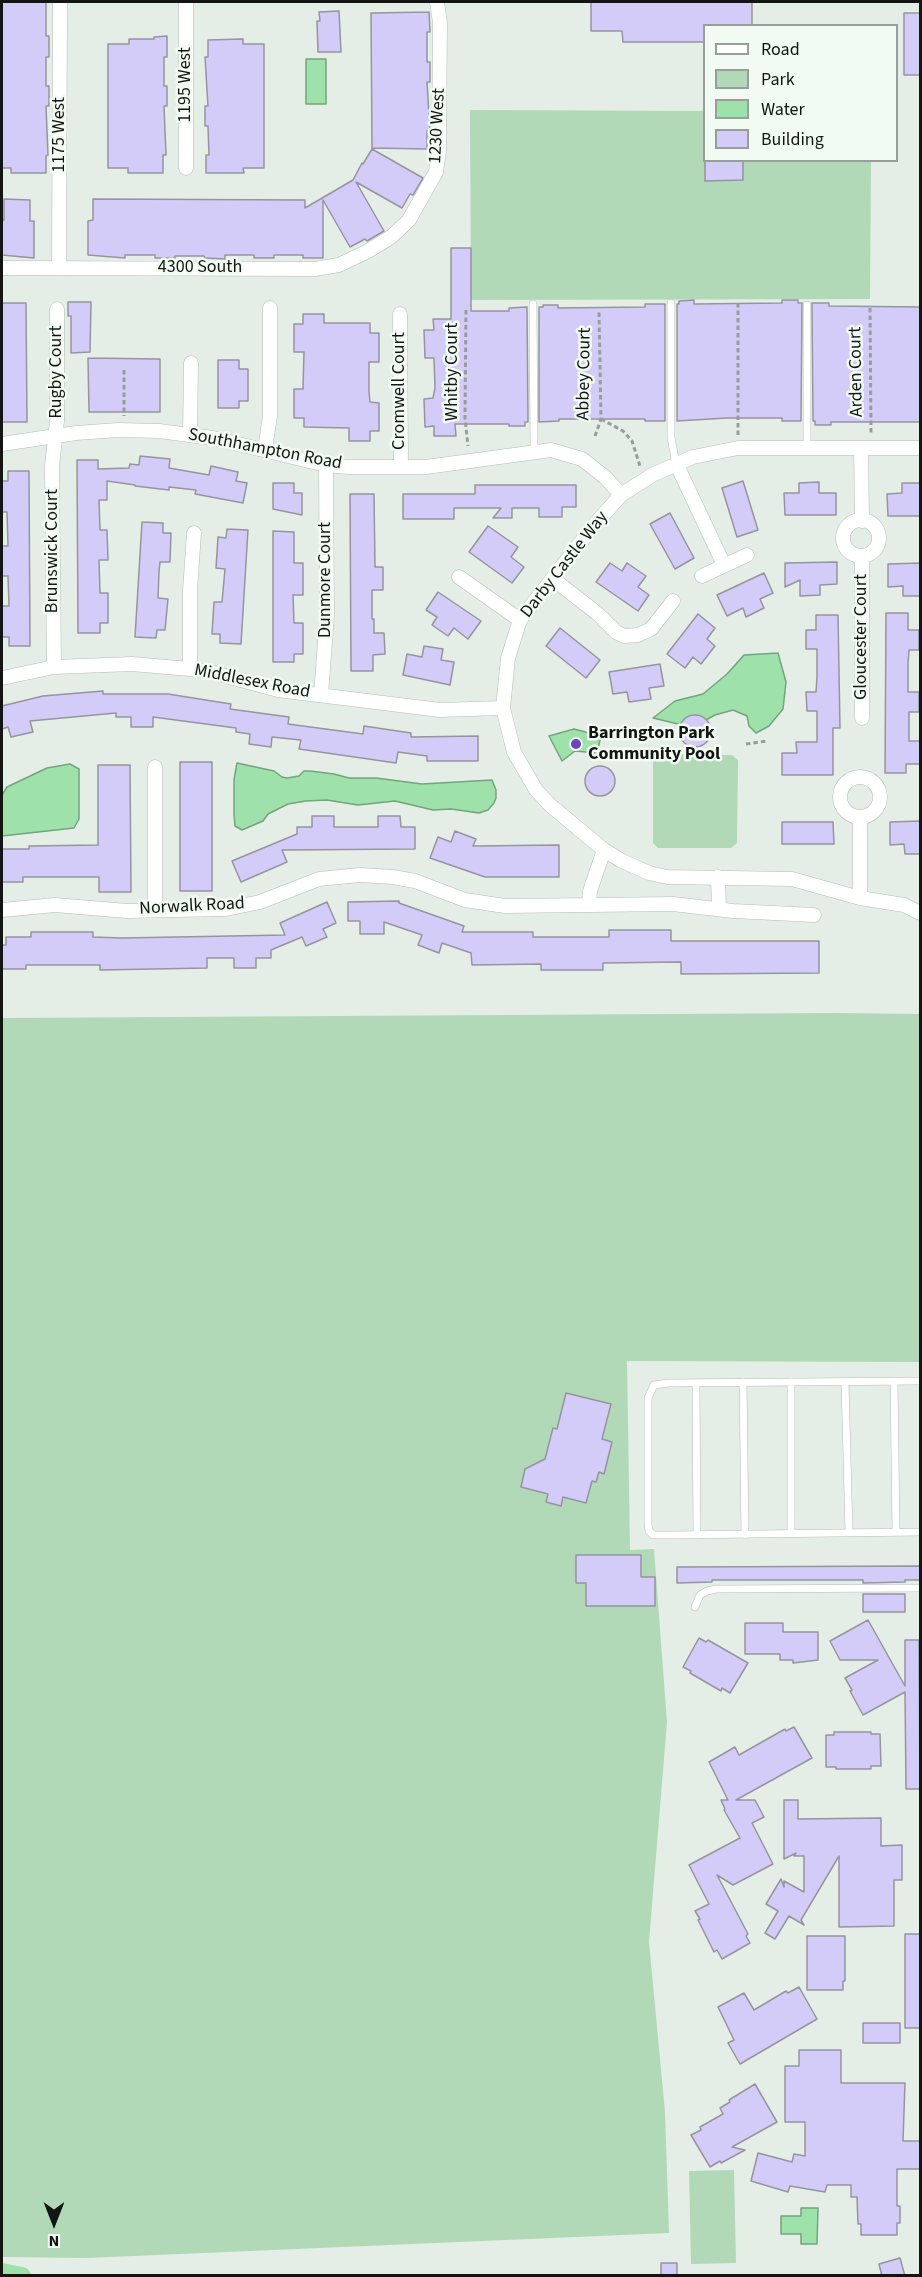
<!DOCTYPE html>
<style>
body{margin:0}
#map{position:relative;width:922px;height:2277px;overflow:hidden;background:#e5eee6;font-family:"Source Sans 3",sans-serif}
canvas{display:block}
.frame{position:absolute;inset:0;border:3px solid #121512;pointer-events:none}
.legend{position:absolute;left:703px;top:24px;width:195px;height:138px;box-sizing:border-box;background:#f2fbf3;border:2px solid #989f99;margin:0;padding:8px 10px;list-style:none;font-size:18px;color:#121512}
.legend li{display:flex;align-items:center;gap:12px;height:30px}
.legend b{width:30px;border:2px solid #989f99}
.north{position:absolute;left:24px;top:2193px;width:60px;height:60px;-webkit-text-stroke:4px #f2fbf3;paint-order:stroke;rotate:180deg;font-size:16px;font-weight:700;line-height:24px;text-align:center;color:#121512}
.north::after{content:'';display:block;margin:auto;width:21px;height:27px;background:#121512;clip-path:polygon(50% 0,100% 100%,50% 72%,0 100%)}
</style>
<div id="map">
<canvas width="922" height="2277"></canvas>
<div class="frame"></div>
<ul class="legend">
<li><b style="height:8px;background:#fff"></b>Road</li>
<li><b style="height:16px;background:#b1d9b7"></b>Park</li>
<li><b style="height:16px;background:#9ee1aa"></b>Water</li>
<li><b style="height:16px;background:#d4ccf8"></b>Building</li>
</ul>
<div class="north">N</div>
</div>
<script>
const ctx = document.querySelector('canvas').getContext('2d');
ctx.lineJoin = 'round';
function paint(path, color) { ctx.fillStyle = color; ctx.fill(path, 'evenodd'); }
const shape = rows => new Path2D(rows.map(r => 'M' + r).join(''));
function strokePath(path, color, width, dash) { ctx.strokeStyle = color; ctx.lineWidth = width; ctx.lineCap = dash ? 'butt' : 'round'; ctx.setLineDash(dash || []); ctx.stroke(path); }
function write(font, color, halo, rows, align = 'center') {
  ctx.font = font + ' "Source Sans 3",sans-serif'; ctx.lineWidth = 5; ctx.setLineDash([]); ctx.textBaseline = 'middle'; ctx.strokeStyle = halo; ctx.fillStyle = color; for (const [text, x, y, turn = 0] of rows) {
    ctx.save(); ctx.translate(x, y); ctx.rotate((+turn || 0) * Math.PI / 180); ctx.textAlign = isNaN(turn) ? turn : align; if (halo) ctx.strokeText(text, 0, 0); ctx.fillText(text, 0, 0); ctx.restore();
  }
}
paint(shape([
 [470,110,704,111,704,160,871,161,870,299,471,300],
 [658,754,732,755,738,760,737,843,731,848,658,848,653,843,653,760],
 [837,1013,920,1014,920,1362,627,1361,630,1550,654,1549,667,1722,649,1942,665,2112,669,2233,87,2258,2,2257,2,1018],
 [734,2170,736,2263,691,2264,689,2171]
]), '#b1d9b7');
const water = shape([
 [306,59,326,59,326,104,306,104,306,59],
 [778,653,786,682,783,709,769,726,756,733,749,726,747,716,733,710,715,715,704,721,693,723,678,724,653,718,675,701,703,694,727,674,744,655,778,653],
 [574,729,601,736,597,753,575,751,562,761,549,736,574,729],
 [237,763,274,771,282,777,287,778,299,776,304,771,310,771,334,774,349,778,376,778,422,784,492,780,496,790,496,798,494,803,488,810,479,813,451,809,433,810,395,801,358,805,327,800,306,801,288,804,268,814,263,821,242,830,235,826,234,815,234,780,237,763],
 [70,764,79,769,79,819,74,828,2,836,2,795,7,787,47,768,70,764],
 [801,2208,818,2208,817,2244,801,2244,801,2234,781,2234,781,2216,801,2216,801,2208]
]);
paint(water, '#9ee1aa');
strokePath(water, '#74a47c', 1.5);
strokePath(shape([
 [2,2272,22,2276]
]), '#9ee1aa', 18);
const building = shape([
 [2,2,46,2,46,36,49,36,49,57,46,57,46,86,49,86,49,106,46,106,48,155,46,156,46,173,11,173,11,168,2,168,2,2],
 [591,2,752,2,752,26,705,26,705,42,623,42,622,31,591,31,591,2],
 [339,11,341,52,318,52,317,21,320,21,319,12,339,11],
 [429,12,430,32,427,32,427,62,430,62,430,82,427,82,430,131,427,131,427,149,372,148,371,13,429,12],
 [904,13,921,13,921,75,904,75,904,13],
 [167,36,167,57,164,57,164,86,167,86,167,106,164,106,166,155,163,155,163,173,128,173,128,168,108,168,108,44,129,44,129,39,154,39,154,37,167,36],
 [243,39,243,44,264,44,264,168,243,168,244,173,206,173,206,155,209,155,208,126,205,126,205,106,208,106,205,57,208,57,208,40,243,39],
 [372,149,423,178,413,195,410,194,402,208,356,182,384,231,367,241,365,239,350,247,323,200,323,258,303,258,303,255,274,255,274,258,254,258,254,255,225,255,225,259,205,258,204,256,175,256,175,258,155,258,155,255,125,255,125,258,88,255,88,221,93,220,93,199,305,200,305,208,353,180,362,163,363,164,372,149],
 [705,160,743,160,743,180,705,181,705,160],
 [4,199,30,200,30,221,34,221,34,258,2,255,2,221,4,220,4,199],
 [451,248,471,248,471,311,509,311,509,308,527,307,528,422,525,422,525,426,509,426,509,424,455,424,456,436,434,436,434,426,425,427,424,399,433,398,435,388,434,358,425,358,424,330,434,330,433,319,451,319,451,248],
 [694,300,694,304,782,303,782,300,798,300,798,303,802,303,801,421,782,421,782,418,727,418,677,421,677,304,679,304,679,301,694,300],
 [68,302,91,302,90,352,71,353,71,316,68,316,68,302],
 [2,303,26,303,27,422,2,422,2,303],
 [812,303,829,303,829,306,921,307,921,422,831,422,831,425,815,425,815,421,813,421,812,303],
 [645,304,665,304,665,421,645,421,645,419,559,419,559,421,539,422,539,307,543,307,543,305,558,305,558,308,645,307,645,304],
 [303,314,324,314,324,323,370,323,370,333,379,333,379,362,369,362,369,392,370,402,379,403,379,431,370,431,370,441,349,441,349,428,304,427,304,418,294,418,294,389,303,389,304,352,294,352,294,324,303,324,303,314],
 [88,358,160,359,160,412,89,412,88,358],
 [218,360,239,360,239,369,248,369,248,401,239,401,239,408,218,408,218,360],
 [140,456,170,459,169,468,209,475,211,466,238,472,236,481,247,483,243,503,195,494,196,490,169,487,169,490,135,486,135,485,107,481,107,500,99,500,100,530,107,530,108,560,99,560,100,593,108,593,108,623,100,623,100,633,78,633,77,460,98,460,98,469,129,468,130,464,139,465,140,456],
 [8,471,29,471,30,646,9,646,9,637,2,637,2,606,9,606,8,576,2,576,2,546,8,546,7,512,2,512,2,481,8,481,8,471],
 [743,481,758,530,737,537,722,488,743,481],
 [819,482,819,493,836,493,836,515,785,515,784,493,799,493,799,483,819,482],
 [273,483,294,483,294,493,302,493,302,515,273,509,273,483],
 [902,483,921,483,921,516,888,516,887,494,902,493,902,483],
 [475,485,576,485,576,507,562,507,562,517,539,517,539,508,512,508,512,518,493,518,501,508,454,508,454,519,403,519,403,494,475,494,475,485],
 [350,494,374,494,375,567,383,567,383,590,372,590,372,619,374,619,374,633,384,633,385,654,373,655,373,671,351,671,350,494],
 [670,513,694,558,675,569,650,524,670,513],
 [142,522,163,523,163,533,171,533,170,562,160,562,159,572,158,598,168,599,165,630,157,630,156,638,135,637,142,522],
 [488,526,518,547,511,557,524,567,512,583,469,552,488,526],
 [227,529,248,530,241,644,220,643,220,634,212,634,214,602,222,602,225,569,216,568,218,537,226,538,227,529],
 [273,531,294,532,294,563,303,563,303,595,293,595,294,623,303,623,303,654,294,654,294,662,273,662,273,531],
 [837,562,837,584,820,585,820,595,800,596,800,580,785,587,785,563,837,562],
 [610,563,622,571,627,563,646,576,638,587,649,595,638,611,596,582,610,563],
 [921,563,921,596,903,596,903,586,888,587,888,564,921,563],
 [764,573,773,593,760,599,764,608,746,617,743,608,727,616,717,595,764,573],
 [438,592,481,621,468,639,454,628,448,636,432,625,437,617,426,610,438,592],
 [886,613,908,613,908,630,919,630,919,650,909,650,908,664,908,692,919,692,919,712,909,712,909,741,921,741,921,764,906,764,906,773,885,773,886,613],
 [698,614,715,628,707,639,715,646,701,664,693,657,685,668,667,654,698,614],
 [816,615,838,615,840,728,833,728,833,775,782,775,782,753,797,753,796,742,817,742,817,711,807,711,806,692,816,692,817,677,817,649,806,649,806,630,816,630,816,615],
 [560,628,600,660,586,678,546,646,560,628],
 [424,646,443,649,441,660,454,662,450,685,403,675,407,654,422,657,424,646],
 [660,664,664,686,649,688,651,699,629,702,627,692,613,694,609,672,660,664],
 [103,691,103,694,168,694,231,704,230,709,289,717,288,724,363,734,364,726,411,733,411,737,478,736,478,761,427,761,427,756,398,752,396,763,299,749,301,740,272,737,271,747,249,744,250,734,236,732,236,728,153,717,153,727,131,727,131,717,116,717,116,713,30,721,33,732,11,737,8,727,2,729,2,706,43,696,103,691],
 '679 731a16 16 0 1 1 32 0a16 16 0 1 1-32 0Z',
 [180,762,212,762,212,891,180,891,180,762],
 [98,765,130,765,131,892,99,892,99,877,23,877,23,882,2,882,2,849,29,849,29,846,98,845,98,765],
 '585 781a15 15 0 1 1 30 0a15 15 0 1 1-30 0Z',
 [312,816,334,816,334,827,378,827,378,816,400,816,401,827,415,827,415,849,282,850,287,862,241,882,232,861,297,834,297,827,312,827,312,816],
 [921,821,921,854,905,854,904,844,890,845,890,822,921,821],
 [782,822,833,822,834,844,782,844,782,822],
 [455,831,476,839,473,846,559,845,559,877,485,877,430,858,438,837,451,842,455,831],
 [399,901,399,903,464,926,462,932,533,932,533,937,609,937,609,930,671,930,671,941,819,941,819,973,681,974,681,962,603,963,603,970,541,970,541,964,472,965,471,953,442,943,439,953,418,945,422,935,384,922,384,934,360,934,360,921,348,921,348,902,399,901],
 [327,902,336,923,323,929,327,937,306,946,302,937,271,950,271,958,256,958,256,968,234,968,234,958,207,958,207,968,100,970,100,965,26,965,26,969,2,969,2,945,6,945,6,937,31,937,31,932,93,932,93,937,122,938,285,935,280,923,327,902],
 [566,1393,611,1404,602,1439,612,1442,604,1474,599,1472,596,1482,592,1481,586,1503,563,1497,561,1506,546,1502,548,1494,521,1487,525,1469,545,1459,553,1428,557,1429,566,1393],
 [576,1555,641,1555,641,1577,655,1577,655,1606,586,1606,586,1583,576,1583,576,1555],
 [921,1566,921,1580,905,1580,905,1582,863,1583,863,1580,712,1580,712,1582,677,1583,677,1567,921,1566],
 [863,1594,905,1594,905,1612,863,1612,863,1594],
 [868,1620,905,1686,905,1640,919,1640,920,1789,906,1789,905,1692,863,1715,850,1691,852,1690,845,1678,878,1660,840,1660,830,1641,868,1620],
 [745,1623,783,1623,783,1632,818,1632,818,1660,793,1663,793,1660,780,1660,780,1654,745,1654,745,1623],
 [699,1638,706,1642,708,1640,748,1663,730,1693,722,1688,721,1691,690,1673,691,1671,683,1667,699,1638],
 [794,1727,812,1758,736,1800,755,1800,764,1817,752,1823,773,1864,733,1885,717,1875,748,1934,746,1936,750,1943,722,1959,717,1950,714,1952,698,1920,700,1919,695,1911,709,1904,689,1865,740,1838,724,1810,725,1809,721,1800,728,1800,709,1762,735,1747,739,1755,785,1729,786,1731,794,1727],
 [834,1732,871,1732,871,1734,880,1734,881,1766,871,1766,871,1769,836,1769,836,1767,826,1767,826,1735,834,1735,834,1732],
 [784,1800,798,1800,798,1819,881,1818,881,1846,902,1845,902,1880,894,1880,894,1926,839,1927,839,1856,801,1920,804,1925,789,1916,775,1939,765,1933,778,1911,766,1904,781,1879,784,1887,784,1881,804,1892,804,1856,794,1856,796,1853,784,1859,784,1800],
 [905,1934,921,1934,921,2028,905,2028,905,1934],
 [807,1936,845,1936,845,1981,843,1981,843,1990,807,1990,807,1936],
 [799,1987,817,2019,740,2064,728,2043,734,2040,718,2007,744,1993,754,2010,786,1991,788,1993,799,1987],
 [863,2023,900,2023,900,2043,863,2043,863,2023],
 [799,2050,841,2050,841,2083,905,2083,903,2141,921,2141,921,2169,897,2169,897,2206,900,2206,900,2223,897,2223,897,2235,861,2235,861,2224,858,2224,857,2197,851,2197,851,2185,827,2185,825,2192,790,2186,788,2192,751,2181,758,2153,792,2162,794,2154,805,2156,805,2122,785,2122,785,2066,799,2066,799,2050],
 [755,2084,777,2122,732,2147,745,2150,721,2163,720,2161,710,2167,691,2135,701,2130,700,2127,723,2114,720,2108,730,2102,729,2100,755,2084],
 [900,2258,905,2276,882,2276,879,2264,900,2258],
 [661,2263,677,2263,677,2276,661,2276,661,2263]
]);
paint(building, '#d4ccf8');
strokePath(building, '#96949e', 1.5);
const lane = shape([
 [671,303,671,438,676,463],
 [533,304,534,451],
 [807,305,807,447],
 [894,1381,896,1533],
 [920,1381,669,1383,654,1385,648,1398,648,1524,649,1531,653,1535,672,1535,920,1532],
 [743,1382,745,1535],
 [791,1382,791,1534],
 [845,1382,849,1533],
 [696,1383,697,1535],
 [695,1607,700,1595,707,1591,716,1589,920,1588]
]);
const street = shape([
 [186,2,186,168],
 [2,268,315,269,339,265,368,251,391,237,409,220,436,172,439,151,440,23,437,2],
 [59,268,60,2],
 [400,314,401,467],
 [190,435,191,363],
 [2,444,76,433,118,430,159,431,213,438,326,465,349,467,426,467,551,450,582,459,606,478,621,495],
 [861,448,862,521],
 [920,448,738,448,693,457,652,475,621,495,595,524,520,620,508,658,503,708,514,752,536,790,550,805,604,850,622,861,649,873,667,877,792,879,860,898,904,905,920,913],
 [265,449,270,416,270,308],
 [676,463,724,565],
 '843 538a18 18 0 1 1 36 0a18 18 0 1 1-36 0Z',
 [862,556,862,718],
 [702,576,747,555],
 [459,577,520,620],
 [553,579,598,614,616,632,624,636,638,635,651,629,673,601],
 [54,667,52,466,57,421,57,309],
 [190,669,190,590,194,533],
 [2,678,54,667,132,664,190,669,211,672,278,690,440,710,503,708],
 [321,695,327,615,326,465],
 [155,767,155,910],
 '840 797a20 20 0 1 1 40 0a20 20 0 1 1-40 0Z',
 [860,817,860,898],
 [718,877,719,909],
 [589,904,590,891,604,850],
 [2,910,55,905,127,911,226,909,260,902,319,879,360,875,393,877,415,881,465,900,505,906,673,904,733,911,814,915]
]);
strokePath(lane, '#b4bcb5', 8);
strokePath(street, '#b4bcb5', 15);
strokePath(shape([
 [738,303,738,435],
 [870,308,871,434],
 [466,310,465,418,468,446],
 [124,370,124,416],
 [601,419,623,431,632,441,640,466],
 [595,436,601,419,599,312],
 [746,744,767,741],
 [863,770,863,777]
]), '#979e98', 3, [4.5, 3]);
strokePath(lane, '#fff', 7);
strokePath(street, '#fff', 14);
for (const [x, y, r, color] of [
 [576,744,6,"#6c45be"]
]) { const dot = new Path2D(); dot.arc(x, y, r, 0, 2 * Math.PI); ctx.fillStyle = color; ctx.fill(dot); strokePath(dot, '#f2fbf3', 2); }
write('18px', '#121512', '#f2fbf3', [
 ["1195 West",186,85,-90],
 ["1230 West",438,126,-87],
 ["1175 West",60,135,-90],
 ["4300 South",200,268],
 ["Rugby Court",57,372,-90],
 ["Whitby Court",453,372,-90],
 ["Arden Court",857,372,-91],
 ["Abbey Court",585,374,-89],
 ["Cromwell Court",400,391,-90],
 ["Southhampton Road",265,450,11],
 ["Brunswick Court",53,551,-90],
 ["Darby Castle Way",565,565,-52],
 ["Dunmore Court",326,580,-90],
 ["Gloucester Court",862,637,-90],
 ["Middlesex Road",252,682,11],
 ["Norwalk Road",192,907,-3]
]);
write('bold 18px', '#121512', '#f2fbf3', [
 ["Barrington Park",588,734],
 ["Community Pool",588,755]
], 'left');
</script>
